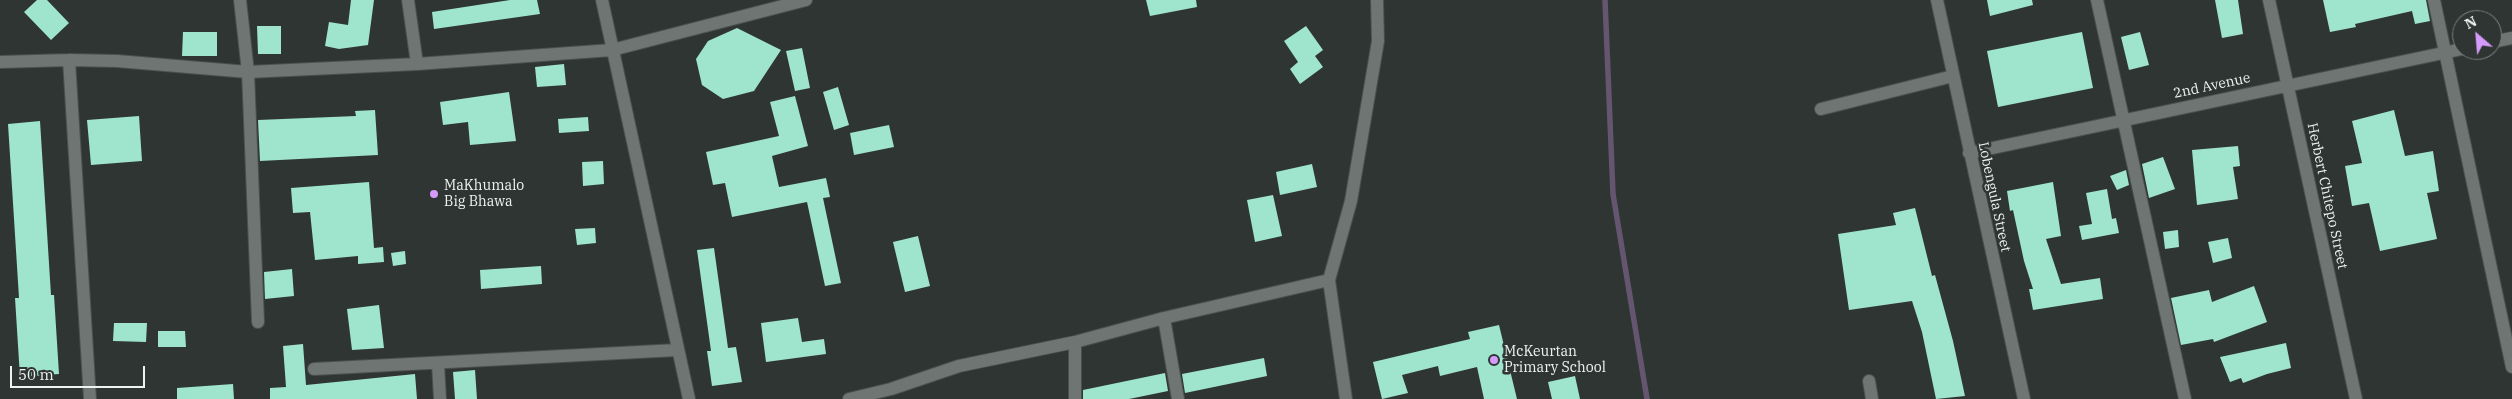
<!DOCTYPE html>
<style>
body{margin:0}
#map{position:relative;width:2512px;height:399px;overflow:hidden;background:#2f3533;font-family:"IBM Plex Serif",serif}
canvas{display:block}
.north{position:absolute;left:2452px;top:10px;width:50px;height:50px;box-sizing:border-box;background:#2f3533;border:1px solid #7b817f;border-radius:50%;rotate:333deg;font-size:14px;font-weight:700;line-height:20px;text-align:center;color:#eef2f1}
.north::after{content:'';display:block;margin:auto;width:18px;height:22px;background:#d59bfb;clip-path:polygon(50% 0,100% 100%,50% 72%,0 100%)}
.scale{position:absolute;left:10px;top:366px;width:135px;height:22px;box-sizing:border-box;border:2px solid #eef2f1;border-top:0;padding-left:6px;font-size:15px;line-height:18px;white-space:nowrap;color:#eef2f1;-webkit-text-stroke:4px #2f3533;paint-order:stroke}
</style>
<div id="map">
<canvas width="2512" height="399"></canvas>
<div class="north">N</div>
<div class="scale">50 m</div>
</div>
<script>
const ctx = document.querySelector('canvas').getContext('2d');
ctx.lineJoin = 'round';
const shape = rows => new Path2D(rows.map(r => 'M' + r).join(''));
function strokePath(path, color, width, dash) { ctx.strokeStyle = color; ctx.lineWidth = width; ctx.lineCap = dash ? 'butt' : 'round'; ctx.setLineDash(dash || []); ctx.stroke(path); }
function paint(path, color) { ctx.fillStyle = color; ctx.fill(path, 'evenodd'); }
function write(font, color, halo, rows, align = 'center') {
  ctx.font = font + ' "IBM Plex Serif",serif'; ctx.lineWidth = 5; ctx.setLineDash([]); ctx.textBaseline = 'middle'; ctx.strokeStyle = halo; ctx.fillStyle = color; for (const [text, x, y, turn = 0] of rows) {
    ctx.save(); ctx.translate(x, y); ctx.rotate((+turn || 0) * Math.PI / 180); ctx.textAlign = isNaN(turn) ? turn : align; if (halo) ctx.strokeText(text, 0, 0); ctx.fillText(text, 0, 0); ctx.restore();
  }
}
strokePath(shape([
 [1605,0,1613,194,1647,399]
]), '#665570', 5.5);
paint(shape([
 [37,0,47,0,69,23,51,40,24,12],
 [351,0,374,0,368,45,339,49,325,46,329,22,348,25],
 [510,0,537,0,540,14,434,29,432,12],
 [1146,0,1196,0,1197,7,1150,16],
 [1987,0,2032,0,2033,5,1990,16],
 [2215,0,2238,0,2243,34,2222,38],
 [2323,0,2426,0,2430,21,2415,24,2412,11,2355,24,2356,27,2330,32],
 [257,26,281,26,281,54,258,54],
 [1306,26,1323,50,1315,56,1323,67,1300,84,1290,69,1298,62,1284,41],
 [737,28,781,50,754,91,723,99,702,85,696,59,708,41],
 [183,32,217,32,217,56,182,56],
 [2082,32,2093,88,1998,107,1987,51],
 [2140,32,2149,65,2129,70,2121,37],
 [802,48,810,88,795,91,786,51],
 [564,64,566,85,537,87,535,67],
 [838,87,849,125,834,130,823,92],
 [509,92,516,141,470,145,468,122,443,125,440,102],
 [795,96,808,146,772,156,779,187,826,178,830,197,823,198,841,283,825,286,807,202,732,217,725,183,713,185,706,152,779,136,770,102],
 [375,110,378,155,260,161,258,120,356,116,355,111],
 [2394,110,2405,156,2433,151,2439,191,2427,193,2437,239,2380,251,2369,203,2352,206,2345,166,2362,163,2352,121],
 [139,116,142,161,91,165,87,120],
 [588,117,589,131,559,133,558,119],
 [40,121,51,295,54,295,59,374,20,377,15,298,19,298,8,124],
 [889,125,894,147,854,155,850,133],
 [2238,146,2240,166,2233,167,2238,199,2197,205,2192,150],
 [2163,157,2175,189,2149,198,2142,164],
 [603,161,604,184,583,186,582,162],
 [1312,164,1317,187,1280,195,1276,172],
 [2126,170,2129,185,2117,190,2110,176],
 [369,182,374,248,383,247,384,262,358,264,358,256,315,260,310,212,293,213,291,188],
 [2053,182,2061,236,2046,239,2061,284,2100,278,2103,299,2033,310,2029,289,2033,289,2024,261,2013,210,2010,211,2007,191],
 [2107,189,2112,219,2116,218,2119,233,2082,240,2079,226,2092,224,2086,193],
 [1273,195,1282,236,1255,242,1247,200],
 [1915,208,1932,276,1935,275,1953,341,1965,396,1936,399,1922,332,1912,301,1849,310,1838,234,1896,225,1893,213],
 [595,228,596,243,577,245,575,229],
 [2178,230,2179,247,2165,249,2163,232],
 [918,236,930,286,905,292,893,242],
 [2228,238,2232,258,2213,263,2208,242],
 [714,248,728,348,736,347,742,382,712,386,707,351,711,351,697,250],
 [405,251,406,264,393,266,391,253],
 [541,266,542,284,481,289,480,270],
 [292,269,294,296,265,299,264,272],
 [2254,286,2267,322,2214,342,2213,339,2181,345,2171,298,2209,290,2212,302],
 [379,305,384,348,352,350,347,309],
 [798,318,802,342,824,339,826,354,766,362,761,323],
 [114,323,147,323,146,342,113,341],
 [1499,325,1517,399,1484,399,1477,367,1440,376,1438,366,1402,375,1408,393,1382,399,1373,362,1470,339,1468,332],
 [158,331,185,331,186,347,158,347],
 [2286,343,2291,368,2267,374,2243,383,2241,378,2230,382,2220,357],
 [303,344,306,385,415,374,417,399,270,399,270,388,286,387,283,346],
 [1264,358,1267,376,1185,393,1182,374],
 [475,370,477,399,455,399,453,372],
 [1165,373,1168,391,1129,399,1083,399,1083,390],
 [1575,376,1580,399,1552,399,1548,382],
 [233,384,234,399,177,399,177,388]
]), '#9fe4cd');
const minor = shape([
 [240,0,248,72,258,322],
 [408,0,417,64],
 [602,0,689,399],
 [1937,0,2024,399],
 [2097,0,2185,399],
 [2269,0,2356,399],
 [2434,0,2512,367],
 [2492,42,2512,38],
 [69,60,90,399],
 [0,62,69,60,117,61,248,72,417,64,612,50,806,0],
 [1821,109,1953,76],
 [1969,153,2462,49],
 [1164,318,1178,399],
 [1075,342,1075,399],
 [438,364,440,399],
 [314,369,677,350],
 [1869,381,1872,399],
 [849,399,891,389,959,366,1075,342,1164,318,1329,280],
 [1346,399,1329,280,1351,201,1378,41,1377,0]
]);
strokePath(minor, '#4b504e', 14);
strokePath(minor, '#6e7572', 12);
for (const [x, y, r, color] of [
 [434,194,5,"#d59bfb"],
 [1494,360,5,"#d59bfb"]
]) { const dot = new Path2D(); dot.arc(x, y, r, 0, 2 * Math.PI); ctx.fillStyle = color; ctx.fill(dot); strokePath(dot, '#2f3533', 2); }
write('14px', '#eef2f1', '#2f3533', [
 ["2nd Avenue",2212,86,-12],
 ["Herbert Chitepo Street",2327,196,78],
 ["Lobengula Street",1994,197,78]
]);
write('14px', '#eef2f1', '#2f3533', [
 ["MaKhumalo",444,186],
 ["Big Bhawa",444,202],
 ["McKeurtan",1504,352],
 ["Primary School",1504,368]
], 'left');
</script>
